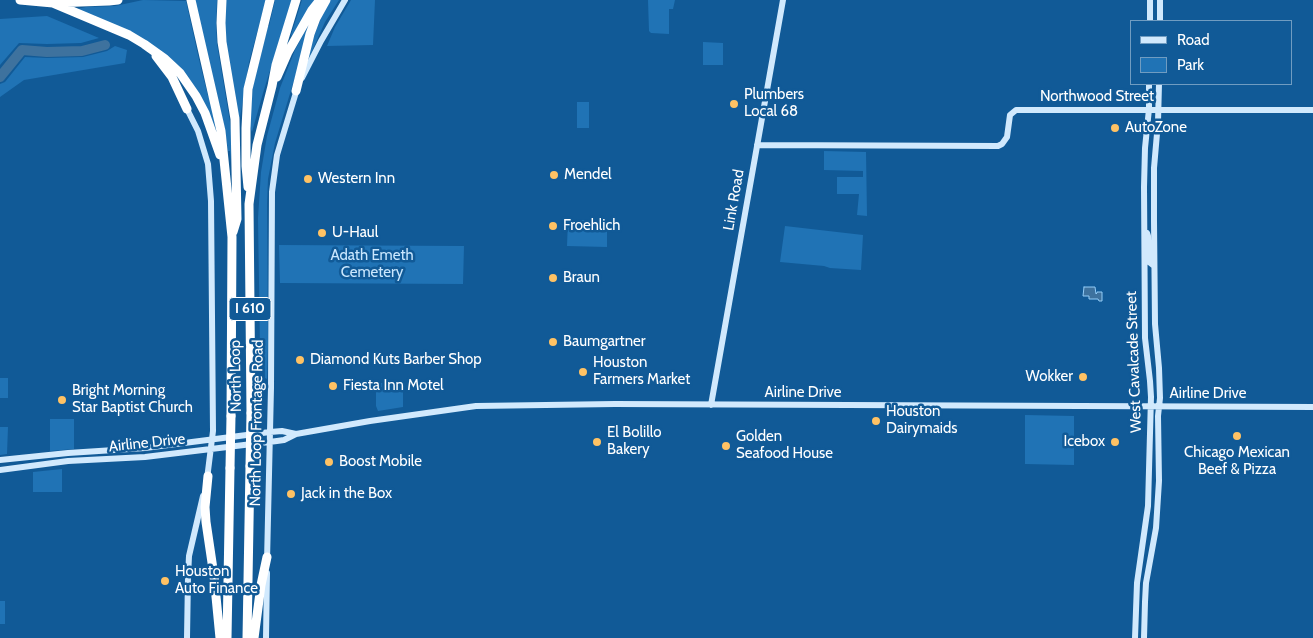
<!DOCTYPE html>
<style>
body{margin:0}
#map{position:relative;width:1313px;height:638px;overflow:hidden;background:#115a97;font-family:Cabin,sans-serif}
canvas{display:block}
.legend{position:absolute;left:1130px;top:20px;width:162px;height:65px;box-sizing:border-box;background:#115a97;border:1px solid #709cc1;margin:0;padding:6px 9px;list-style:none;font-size:15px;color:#fff}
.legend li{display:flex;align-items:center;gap:10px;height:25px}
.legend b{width:25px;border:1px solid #709cc1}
</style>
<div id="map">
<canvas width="1313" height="638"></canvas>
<ul class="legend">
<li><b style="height:6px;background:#d1e9fd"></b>Road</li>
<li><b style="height:14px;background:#2073b5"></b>Park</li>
</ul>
</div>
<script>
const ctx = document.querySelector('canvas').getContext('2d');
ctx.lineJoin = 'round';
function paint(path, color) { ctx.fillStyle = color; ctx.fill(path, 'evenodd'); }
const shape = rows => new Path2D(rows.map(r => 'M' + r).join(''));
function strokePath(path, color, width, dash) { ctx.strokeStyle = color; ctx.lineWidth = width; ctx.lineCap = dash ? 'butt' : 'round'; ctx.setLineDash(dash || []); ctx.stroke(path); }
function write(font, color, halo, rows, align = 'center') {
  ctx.font = font + ' Cabin,sans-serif'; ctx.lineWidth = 5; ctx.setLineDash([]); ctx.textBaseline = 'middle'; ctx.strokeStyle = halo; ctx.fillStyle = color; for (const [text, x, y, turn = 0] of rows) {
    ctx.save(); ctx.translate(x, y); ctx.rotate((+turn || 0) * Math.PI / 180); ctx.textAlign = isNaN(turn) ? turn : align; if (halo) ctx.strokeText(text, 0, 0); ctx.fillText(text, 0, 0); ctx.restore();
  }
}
paint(shape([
 [143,0,186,1,200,64,208,96,210,99,217,133,174,63,77,9,86,7,115,6],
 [195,0,217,0,216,24,217,44,231,128,231,163,230,151,228,151,225,130],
 [226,0,266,0,249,62,240,118,238,118,227,55,225,25],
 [275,0,292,0,263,93,252,132,249,124,253,86,268,26,269,26],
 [302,0,315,0,292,36,291,35],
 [328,0,339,0,325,22,308,60,310,46],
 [351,0,375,0,373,45,327,46,335,27],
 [648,0,675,0,673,9,669,9,669,34,651,33,649,31],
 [47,16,99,38,81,43,47,44,19,43,0,65,0,19],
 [309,24,305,44,275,143,268,179,267,204,268,343,267,379,265,378,264,349,260,348,258,218,261,172,267,136,280,88,295,50],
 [703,42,723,43,723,65,703,65],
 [115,46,127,50,125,63,24,80,0,97,0,84,5,82,25,57,47,58,83,57,107,51],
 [577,102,589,102,589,128,577,128],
 [824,151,866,152,867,216,857,215,859,194,837,194,837,177,863,177,863,171,824,170],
 [568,220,607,220,607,247,567,246],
 [785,226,863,235,861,270,830,268,824,266,780,262],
 [279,245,464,246,463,284,280,283],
 [0,378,8,378,8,398,0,398],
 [376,383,403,383,403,407,378,411,376,406],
 [1025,415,1074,416,1074,465,1025,464],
 [50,419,74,419,74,449,50,451],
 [0,427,8,427,7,454,0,455],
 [62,469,62,492,33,492,33,472],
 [0,601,5,601,5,624,0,624]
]), '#2073b5');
const water = shape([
 [1084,287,1095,287,1096,294,1097,293,1097,292,1102,292,1102,301,1099,301,1098,299,1089,299,1089,296,1083,296,1084,287]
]);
paint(water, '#3e729e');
strokePath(water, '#93ccf7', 1);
strokePath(shape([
 [0,77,22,50,47,52,82,51,105,45]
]), '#3e729e', 10);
strokePath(shape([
 [1150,21,1150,0],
 [1160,21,1160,0],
 [302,78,321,41,345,0],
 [187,109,198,131,208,164,211,201,213,431,207,479],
 [757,145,998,146,1002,144,1007,137,1010,115,1016,110,1313,110],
 [1147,233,1148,236,1149,262,1154,266],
 [711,405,783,0],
 [0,460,68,453,145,448,270,432,282,431,296,434],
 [0,470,68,461,145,457,277,441,284,440,296,434,370,421,476,406,615,404,1313,407],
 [267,561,271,388,272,192,277,155,297,89],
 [187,638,188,577,189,556,203,496],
 [266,638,267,573],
 [1135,638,1137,583,1148,506,1151,397,1150,381,1145,338,1144,187,1145,148,1149,109,1149,84],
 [1144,638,1145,602,1146,583,1156,528,1159,481,1158,416,1160,398,1159,368,1155,324,1154,221,1154,168,1158,122,1159,84]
]), '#d1e9fd', 6);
strokePath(shape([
 [20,0,53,3,109,1,118,0],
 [191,0,221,131,232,237,231,416],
 [222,0,221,23,222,42,235,119,237,219,233,232],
 [53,3,129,35,144,44,165,59,180,73,196,96,205,113,220,155],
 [156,56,172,77,187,109],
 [277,77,288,52,312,10,320,0],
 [296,91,310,34,316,18,326,0],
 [248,187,246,166,246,128,248,89,270,0],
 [251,413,249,204,257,145,272,86,276,65,296,0],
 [208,476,205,507,206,522,214,576,220,638],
 [227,638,230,468],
 [247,638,250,466],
 [254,638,261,585,267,557]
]), '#fff', 9);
strokePath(shape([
 [250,466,251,413],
 [230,468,231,416]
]), '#fff', 9);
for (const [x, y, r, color] of [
 [734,104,5,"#ffc264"],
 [1115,128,5,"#ffc264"],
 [554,175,5,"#ffc264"],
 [308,179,5,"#ffc264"],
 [553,226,5,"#ffc264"],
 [322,233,5,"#ffc264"],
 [553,278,5,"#ffc264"],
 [553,342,5,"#ffc264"],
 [300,360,5,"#ffc264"],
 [583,372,5,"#ffc264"],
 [1083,377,5,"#ffc264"],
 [333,386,5,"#ffc264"],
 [62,400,5,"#ffc264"],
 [876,421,5,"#ffc264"],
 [1237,436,5,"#ffc264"],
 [597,442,5,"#ffc264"],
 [1115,442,5,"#ffc264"],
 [726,446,5,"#ffc264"],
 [329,462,5,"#ffc264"],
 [291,494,5,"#ffc264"],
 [165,581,5,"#ffc264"]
]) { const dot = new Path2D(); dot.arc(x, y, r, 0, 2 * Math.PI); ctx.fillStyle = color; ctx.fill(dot); strokePath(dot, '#115a97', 2); }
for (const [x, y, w] of [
 [250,309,42]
]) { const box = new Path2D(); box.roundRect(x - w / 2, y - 11.5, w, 23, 4); ctx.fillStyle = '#115a97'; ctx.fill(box); strokePath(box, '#fff', 1); }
write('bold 14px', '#fff', null, [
 ["I 610",250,309]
]);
write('15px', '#fff', '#115a97', [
 ["Plumbers",744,95],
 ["Local 68",744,112],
 ["AutoZone",1125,128],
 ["Mendel",564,175],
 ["Western Inn",318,179],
 ["Froehlich",563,226],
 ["U-Haul",332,233],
 ["Braun",563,278],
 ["Baumgartner",563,342],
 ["Diamond Kuts Barber Shop",310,360],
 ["Houston",593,363],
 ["Farmers Market",593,380],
 ["Wokker",1073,377,"right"],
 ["Fiesta Inn Motel",343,386],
 ["Bright Morning",72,391],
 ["Star Baptist Church",72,408],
 ["Houston",886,412],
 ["Dairymaids",886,429],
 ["El Bolillo",607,433],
 ["Bakery",607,450],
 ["Golden",736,437],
 ["Seafood House",736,454],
 ["Icebox",1105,442,"right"],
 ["Chicago Mexican",1237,453,"center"],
 ["Beef & Pizza",1237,470,"center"],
 ["Boost Mobile",339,462],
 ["Jack in the Box",301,494],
 ["Houston",175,572],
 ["Auto Finance",175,589]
], 'left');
write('15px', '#fff', '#115a97', [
 ["Northwood Street",1097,97],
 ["Link Road",734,200,-80],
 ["West Cavalcade Street",1134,362,-92],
 ["North Loop",236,376,-91],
 ["Airline Drive",803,393],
 ["Airline Drive",1208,394],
 ["North Loop Frontage Road",257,423,-89],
 ["Airline Drive",147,443,-6]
]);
write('15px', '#cae7fe', '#115a97', [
 ["Adath Emeth",372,256],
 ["Cemetery",372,273]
]);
</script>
